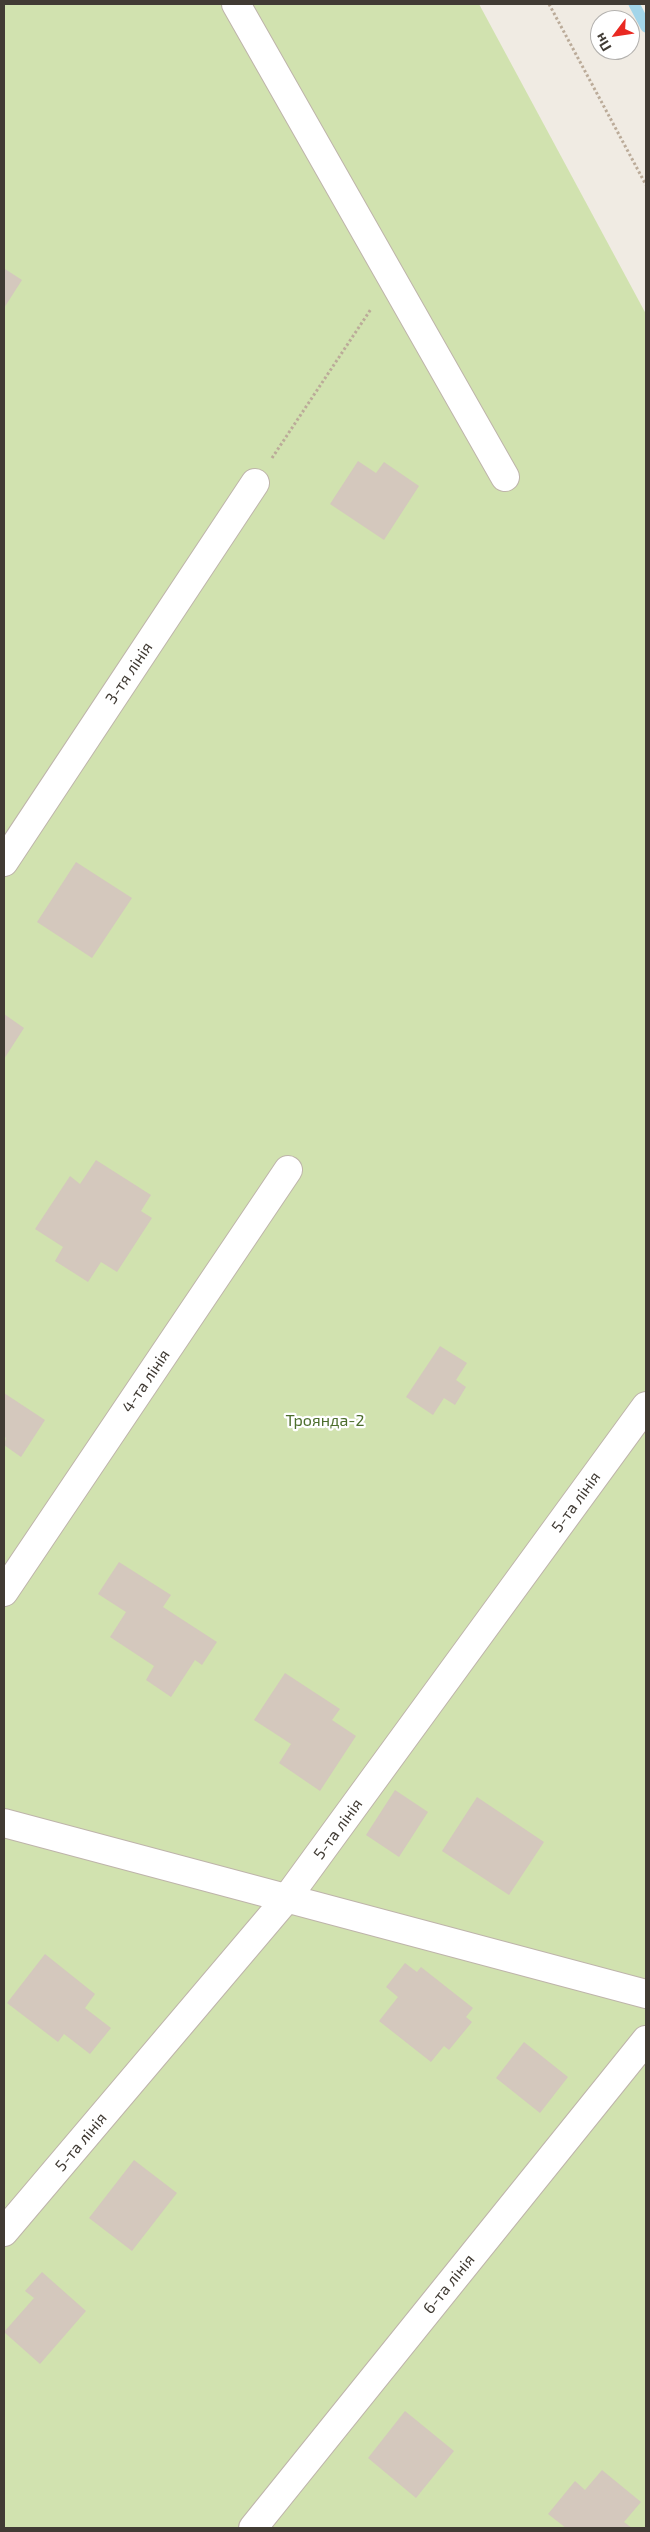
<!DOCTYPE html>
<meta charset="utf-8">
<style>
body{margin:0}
#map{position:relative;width:650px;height:2532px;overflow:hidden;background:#f0ebe3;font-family:"Exo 2",sans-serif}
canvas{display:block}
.frame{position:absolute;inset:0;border:5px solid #413b34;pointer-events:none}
.north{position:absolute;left:590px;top:10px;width:50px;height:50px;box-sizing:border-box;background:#fff;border:1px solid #b3b1ae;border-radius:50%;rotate:239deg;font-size:14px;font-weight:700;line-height:20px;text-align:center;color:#413b34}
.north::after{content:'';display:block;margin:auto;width:18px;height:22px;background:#e92922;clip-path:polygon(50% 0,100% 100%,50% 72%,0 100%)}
</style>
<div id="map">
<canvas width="650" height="2532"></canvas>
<div class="frame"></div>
<div class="north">Пн</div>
</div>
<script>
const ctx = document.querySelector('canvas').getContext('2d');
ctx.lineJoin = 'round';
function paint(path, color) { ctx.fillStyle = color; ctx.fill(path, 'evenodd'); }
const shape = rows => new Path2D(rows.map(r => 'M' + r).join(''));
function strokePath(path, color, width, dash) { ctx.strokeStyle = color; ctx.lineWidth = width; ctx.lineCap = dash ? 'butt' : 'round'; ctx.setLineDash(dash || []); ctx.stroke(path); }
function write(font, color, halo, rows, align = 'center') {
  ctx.font = font + ' "Exo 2",sans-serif'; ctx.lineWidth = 4.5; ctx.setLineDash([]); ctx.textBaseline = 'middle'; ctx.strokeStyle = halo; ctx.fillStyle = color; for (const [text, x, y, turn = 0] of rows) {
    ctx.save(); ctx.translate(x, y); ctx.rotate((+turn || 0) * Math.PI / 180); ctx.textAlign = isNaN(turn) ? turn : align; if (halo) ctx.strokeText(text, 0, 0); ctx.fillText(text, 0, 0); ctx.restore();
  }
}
paint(shape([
 [4,4,479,4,646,314,646,2528,4,2528]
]), '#d1e2af');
strokePath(shape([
 [634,4,646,27]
]), '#a3d5e9', 11);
paint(shape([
 [5,269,22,280,4,308,4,271],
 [358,461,376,473,384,462,419,486,384,540,330,504],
 [76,862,132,898,92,958,37,922],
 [4,1014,24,1028,4,1059],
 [96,1160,151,1195,141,1211,152,1218,117,1272,101,1262,88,1282,55,1261,63,1247,35,1229,70,1176,80,1184],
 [440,1346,467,1363,456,1380,466,1387,455,1405,444,1398,433,1415,406,1397],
 [4,1393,45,1420,21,1457,4,1445,6,1438,4,1436],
 [119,1562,171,1595,163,1607,217,1642,202,1665,195,1660,171,1697,146,1680,154,1666,110,1637,126,1612,98,1594],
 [285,1673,340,1709,332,1720,356,1736,320,1791,279,1763,291,1744,254,1720],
 [395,1790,428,1812,399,1857,366,1835],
 [477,1797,544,1842,509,1895,442,1851],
 [45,1954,95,1994,85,2008,111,2028,90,2054,64,2034,58,2042,7,2003],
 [405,1963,417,1972,421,1967,473,2008,466,2017,472,2022,449,2050,444,2046,431,2062,379,2021,398,1997,386,1987],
 [524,2042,568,2077,540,2113,496,2078],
 [134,2160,177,2193,132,2251,89,2218],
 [42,2272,86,2311,40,2364,4,2332,34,2298,25,2291],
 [405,2411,454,2451,416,2498,368,2458],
 [602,2470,641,2502,624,2522,632,2528,566,2528,548,2514,575,2481,585,2490]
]), '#d4c8bd');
const street = shape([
 [236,4,505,477],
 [4,862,255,483],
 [4,1592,288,1170],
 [4,1823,646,1994],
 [4,2232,287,1898,646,1406],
 [253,2528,646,2040]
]);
strokePath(street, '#beb4aa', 30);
strokePath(shape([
 [549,4,646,185],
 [272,458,371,309]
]), '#bbab99', 3, [2.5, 2.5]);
strokePath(street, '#fff', 28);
write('16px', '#413b34', '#fff', [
 ["3-тя лінія",129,673,-56],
 ["4-та лінія",146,1381,-56],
 ["5-та лінія",576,1502,-54],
 ["5-та лінія",338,1829,-54],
 ["5-та лінія",81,2142,-50],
 ["6-та лінія",449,2284,-51]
]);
write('16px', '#4d6e2d', '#fff', [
 ["Троянда-2",325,1421]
]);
</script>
